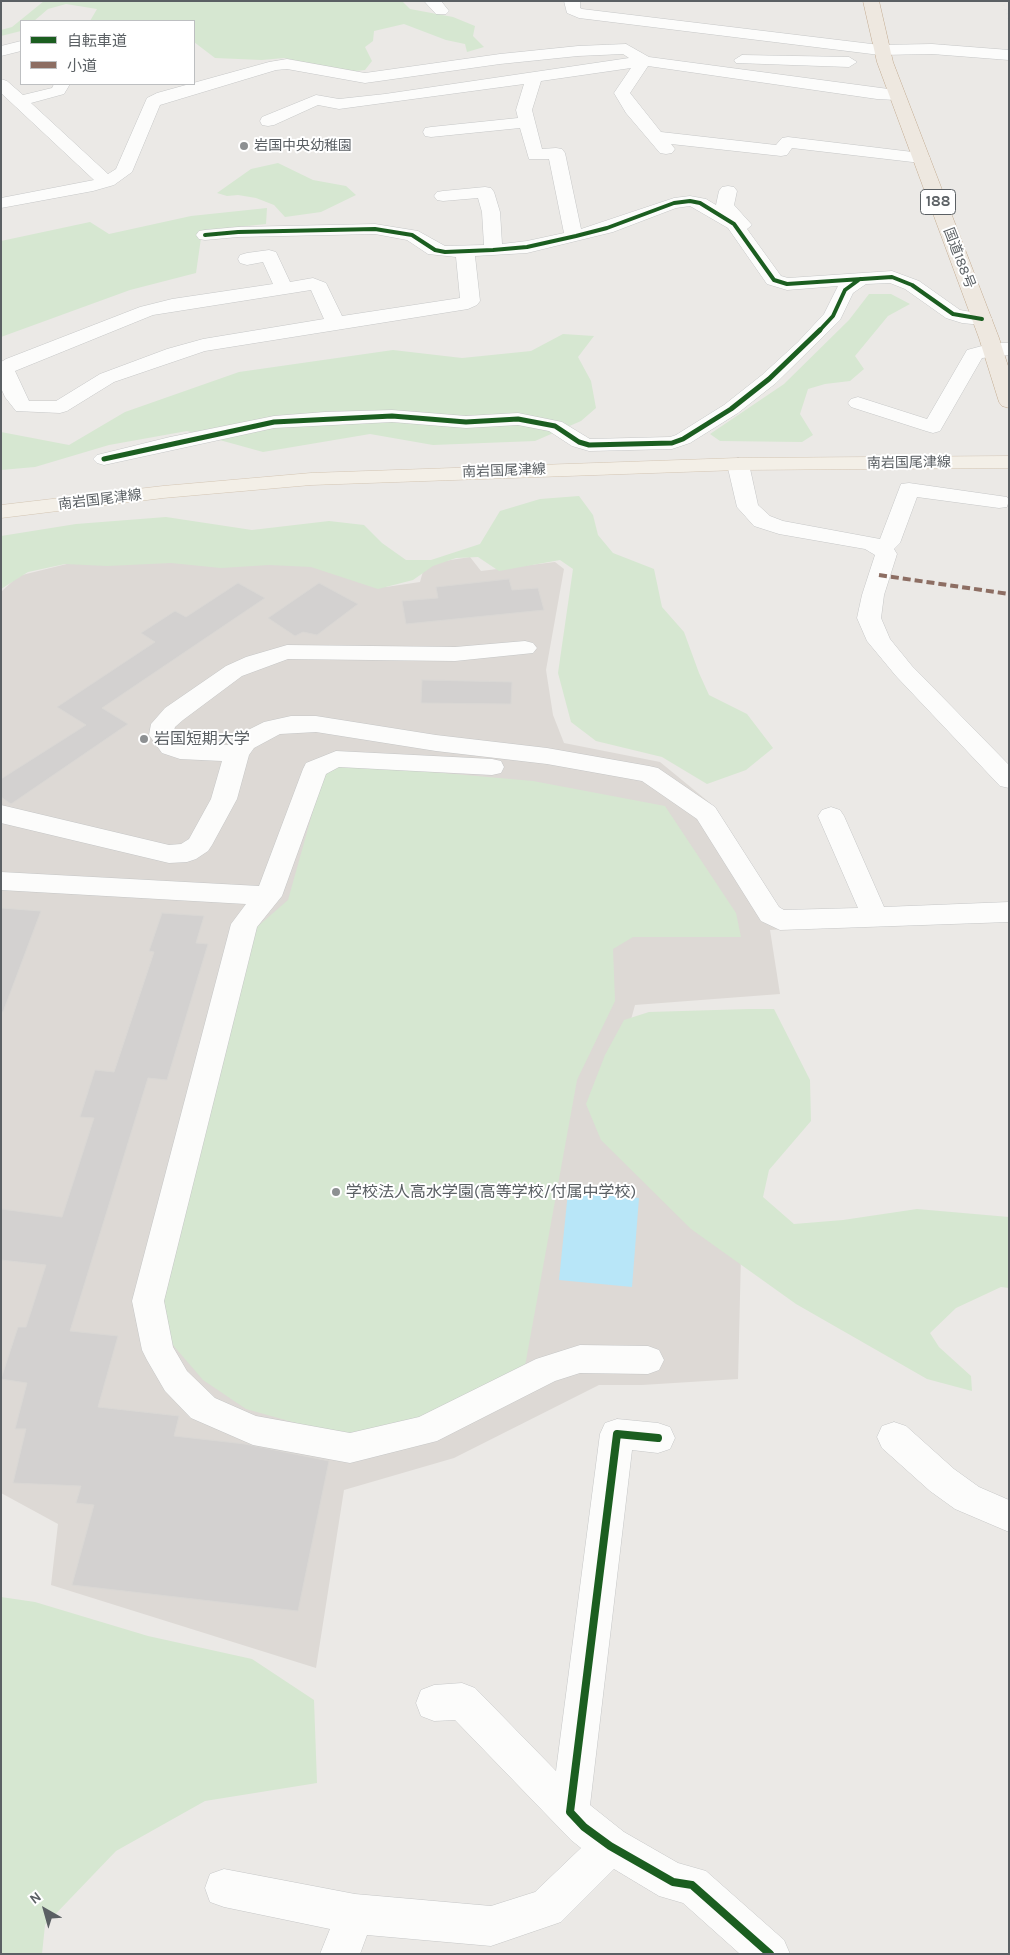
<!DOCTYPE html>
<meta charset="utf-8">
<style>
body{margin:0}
#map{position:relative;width:1010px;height:1955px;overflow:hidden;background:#ebe9e6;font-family:Karla,"Noto Sans JP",sans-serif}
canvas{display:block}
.frame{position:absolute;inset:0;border:2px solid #5b6064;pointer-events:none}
.legend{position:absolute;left:20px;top:20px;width:175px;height:65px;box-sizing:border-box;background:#fff;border:1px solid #bdbfc1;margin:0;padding:6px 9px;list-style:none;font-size:15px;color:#5b6064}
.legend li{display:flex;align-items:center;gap:10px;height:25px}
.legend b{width:25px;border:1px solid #bdbfc1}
.north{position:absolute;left:20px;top:1885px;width:50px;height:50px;-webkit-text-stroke:4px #fff;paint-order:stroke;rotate:322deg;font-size:14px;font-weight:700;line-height:20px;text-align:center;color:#5b6064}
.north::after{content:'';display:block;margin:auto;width:18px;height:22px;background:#5b6064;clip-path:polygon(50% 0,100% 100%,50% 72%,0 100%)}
</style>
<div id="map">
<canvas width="1010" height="1955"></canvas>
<div class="frame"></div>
<ul class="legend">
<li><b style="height:6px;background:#1b5e20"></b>自転車道</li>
<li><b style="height:6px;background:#8d6e63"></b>小道</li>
</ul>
<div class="north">N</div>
</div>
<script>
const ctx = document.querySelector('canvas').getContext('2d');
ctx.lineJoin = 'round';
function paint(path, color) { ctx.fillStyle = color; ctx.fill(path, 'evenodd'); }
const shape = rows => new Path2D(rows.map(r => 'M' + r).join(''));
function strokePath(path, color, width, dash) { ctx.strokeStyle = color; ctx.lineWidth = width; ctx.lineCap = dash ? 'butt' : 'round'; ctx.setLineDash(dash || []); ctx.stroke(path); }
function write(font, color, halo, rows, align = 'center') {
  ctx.font = font + ' Karla,"Noto Sans JP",sans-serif'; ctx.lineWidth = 4; ctx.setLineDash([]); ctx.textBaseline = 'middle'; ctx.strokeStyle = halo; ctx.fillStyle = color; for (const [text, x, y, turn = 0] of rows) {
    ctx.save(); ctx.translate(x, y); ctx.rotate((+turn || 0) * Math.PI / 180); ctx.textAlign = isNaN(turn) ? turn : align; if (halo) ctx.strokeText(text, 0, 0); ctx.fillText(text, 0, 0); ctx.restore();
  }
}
paint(shape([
 [470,557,481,571,555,562,564,569,546,670,553,715,564,743,660,762,710,803,778,912,815,927,770,930,780,994,635,1005,601,1129,741,1255,738,1379,642,1385,599,1385,454,1458,344,1490,316,1668,51,1585,58,1524,1,1493,1,592,18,576,87,559,313,564,386,587,420,582,425,564]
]), '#ddd9d5');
paint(shape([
 [44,1,402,1,410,9,453,17,475,26,473,36,484,47,467,52,465,44,446,40,404,24,374,31,373,41,365,47,372,61,365,70,347,72,284,58,262,60,215,58,194,42,194,21,90,21,97,9,66,4,48,9,34,21,21,21,21,31,1,36,1,30,12,27],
 [278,163,313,180,346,186,356,195,321,212,285,217,274,205,256,198,238,195,227,196,217,193,251,169],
 [267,208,266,224,202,231,196,273,130,290,1,337,1,241,90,222,109,234,191,216],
 [869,294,891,294,910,304,888,316,855,356,864,369,850,381,825,384,808,389,800,414,813,435,802,442,720,441,710,434,784,384,849,320],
 [563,334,594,336,578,357,591,381,596,408,581,421,535,441,433,445,370,434,263,452,187,431,109,445,35,467,1,470,1,432,69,445,125,412,239,372,393,350,462,358,531,351],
 [579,496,593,515,598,535,613,553,654,569,662,607,684,632,699,673,709,695,747,714,773,748,746,770,707,784,662,757,596,741,571,722,558,673,573,569,560,560,499,571,478,557,456,558,433,566,413,580,378,589,311,567,269,565,221,568,171,563,107,566,65,564,28,572,1,589,1,536,76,524,166,517,252,530,329,521,364,525,382,543,406,560,431,560,480,544,500,511,540,499],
 [341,764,533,781,665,806,736,913,741,937,633,937,613,949,615,1001,577,1080,525,1366,420,1420,339,1435,246,1409,203,1380,172,1344,157,1303,257,927,288,900,323,775],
 [749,1009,774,1009,810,1080,811,1121,769,1170,763,1197,794,1224,843,1220,917,1209,1009,1217,1009,1288,1001,1287,956,1308,930,1333,939,1347,971,1376,972,1391,927,1379,796,1304,691,1229,601,1140,586,1104,605,1055,624,1020,649,1012],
 [1,1597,35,1602,148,1636,252,1659,314,1700,317,1783,205,1801,116,1851,45,1925,42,1954,1,1954]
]), '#d6e7d1');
paint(shape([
 [568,1192,639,1198,632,1287,559,1280]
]), '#b8e6f8');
const building = shape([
 [509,579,512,590,538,588,544,610,406,624,402,601,438,598,436,587,509,579],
 [238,583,265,598,102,708,128,724,11,804,1,797,1,779,86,725,57,707,155,642,141,633,175,611,186,617,238,583],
 [319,583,358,604,317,635,303,632,295,636,268,618,319,583],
 [422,680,512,682,511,704,421,703,422,680],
 [1,908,41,911,3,1012,1,1012,1,908],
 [162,913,204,916,196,943,208,944,167,1080,148,1078,70,1331,118,1336,98,1407,179,1416,174,1436,245,1444,329,1461,298,1611,72,1585,94,1505,76,1503,81,1486,13,1483,26,1429,15,1429,27,1383,1,1379,18,1327,26,1327,46,1265,1,1260,1,1209,62,1217,94,1118,80,1117,95,1070,114,1072,154,952,149,951,162,913]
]);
paint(building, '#d3d1d0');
strokePath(building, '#dad8d5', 1);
const minor = shape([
 [424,1,441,1,449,11,446,14,436,14,424,1],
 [564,1,580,1,580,8,582,9,880,45,932,44,1009,50,1009,60,932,54,880,55,579,18,567,13,564,1],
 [21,41,21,51,1,56,1,46,21,41],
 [626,44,649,57,896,90,902,91,904,95,902,99,896,100,877,99,648,66,630,93,661,132,776,145,782,138,788,137,921,153,927,154,930,158,927,162,921,163,792,148,787,155,781,156,671,144,675,149,672,153,666,154,660,153,626,113,614,93,631,68,541,81,532,110,542,149,556,148,562,149,565,153,581,229,674,198,690,196,706,199,716,205,719,191,722,187,728,186,734,187,737,191,734,205,752,225,747,229,781,276,788,278,892,271,919,281,960,310,989,315,992,319,989,323,982,325,962,323,946,318,905,289,890,283,866,284,853,293,840,320,776,383,738,413,690,443,672,449,589,451,572,446,549,431,518,425,466,428,392,422,274,428,104,465,97,463,93,459,97,455,170,437,274,416,325,412,392,410,466,416,518,413,562,422,590,439,670,437,676,435,724,405,762,375,798,342,824,314,838,286,787,290,767,284,728,228,690,206,676,208,613,232,576,241,527,253,475,256,480,301,477,305,468,309,205,351,114,382,67,411,60,413,16,411,5,397,1,388,1,362,6,359,140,307,172,299,273,284,263,262,247,265,240,263,238,259,240,255,247,253,269,250,276,252,290,282,313,278,326,283,342,316,460,298,456,257,428,254,407,240,375,234,238,237,205,240,199,239,196,235,199,231,205,230,238,227,375,224,418,231,445,246,484,245,482,212,478,198,443,201,437,200,434,196,437,192,443,191,485,187,491,188,494,192,500,212,502,244,527,241,564,233,549,159,529,159,520,128,431,137,425,136,423,132,425,128,431,127,518,118,516,110,524,84,339,109,318,105,274,125,268,126,262,125,260,121,262,117,316,95,339,99,385,94,629,58,623,54,578,56,500,64,365,83,287,69,276,70,160,105,132,172,114,185,93,191,1,208,1,198,94,180,1,93,1,79,7,81,23,95,52,88,54,84,70,84,64,94,31,103,108,174,116,169,147,98,157,93,269,62,287,59,365,73,500,54,578,46,626,44],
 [311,290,324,319,203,339,167,349,100,374,56,401,29,401,15,371,153,315,311,290],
 [742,55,849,57,857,62,849,67,736,63,734,60,742,55],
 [993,343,1009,343,1009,355,982,358,940,431,933,433,926,431,851,407,848,403,851,399,858,397,927,419,967,350,993,343],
 [738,458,745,460,749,464,758,505,770,516,783,521,880,539,901,484,909,483,1007,497,1009,500,1007,507,999,508,917,497,900,543,894,549,897,554,884,595,881,618,890,639,912,666,1009,765,1009,788,1000,786,896,676,867,641,857,618,862,595,875,555,865,549,779,534,754,526,737,507,727,464,731,460,738,458],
 [525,641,533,643,537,648,533,653,455,661,288,659,242,676,183,720,175,727,173,734,184,743,230,745,236,736,264,722,291,716,316,716,436,735,547,748,649,766,658,768,715,807,779,907,784,910,858,908,818,816,822,810,831,807,840,810,844,816,884,907,1009,902,1009,922,780,930,761,921,697,819,642,781,547,764,436,751,316,732,280,734,254,748,249,755,237,799,212,845,208,851,196,859,187,862,169,863,1,823,1,805,169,845,181,844,189,839,211,799,222,761,180,759,162,753,149,735,151,724,165,708,226,666,246,657,287,645,455,647,525,641],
 [336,751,492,759,501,761,504,767,501,773,492,775,339,767,326,774,282,896,257,927,164,1301,173,1347,187,1371,215,1398,256,1416,350,1433,419,1417,536,1359,580,1345,648,1346,659,1350,664,1360,659,1370,648,1374,580,1373,555,1381,437,1441,350,1463,253,1445,191,1418,165,1391,147,1360,142,1350,132,1301,231,924,246,904,1,890,1,872,259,886,303,769,306,763,336,751],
 [617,1419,658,1423,670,1427,675,1438,670,1449,658,1453,632,1450,590,1805,624,1832,678,1863,706,1871,784,1940,790,1954,740,1954,683,1903,659,1896,614,1869,561,1922,491,1946,367,1935,360,1954,320,1954,330,1929,224,1907,210,1902,205,1888,210,1874,224,1869,355,1894,491,1906,535,1892,581,1848,571,1840,455,1720,434,1721,421,1716,416,1703,421,1690,434,1685,462,1683,475,1688,556,1771,600,1434,605,1423,617,1419],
 [894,1422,906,1426,954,1469,979,1487,1009,1500,1009,1532,955,1509,930,1491,882,1448,877,1437,882,1426,894,1422]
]);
const major = shape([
 [1009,456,1009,468,738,470,311,485,163,498,1,518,1,505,163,486,311,473,738,458,1009,456]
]);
const highway = shape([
 [863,1,879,1,893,62,999,338,1009,369,1009,408,1002,406,999,402,979,338,877,62,863,1]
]);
strokePath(minor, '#c6c7c7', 1);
strokePath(major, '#d3c5b3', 1);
strokePath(highway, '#c3ac92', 1);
paint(minor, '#fcfcfb');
paint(major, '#f3efe7');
paint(highway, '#eee8e0');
strokePath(shape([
 [1002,1,1009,19]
]), '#e2e2e2', 2.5, [0.5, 4]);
strokePath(shape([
 [879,575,1009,594]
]), '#8d6e63', 4, [8, 4]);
strokePath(shape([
 [205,235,238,232,375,229,412,235,435,250,445,252,493,250,527,247,576,236,607,228,674,203,690,201,700,203,734,224,774,280,787,284,892,277,912,285,953,314,982,319],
 [819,331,833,316,845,290,860,279]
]), '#1b5e20', 4);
strokePath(shape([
 [104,459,274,422,392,416,466,422,518,419,555,426,579,442,589,445,672,443,683,439,731,409,769,379,820,330]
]), '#1b5e20', 5);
strokePath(shape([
 [658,1438,617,1434,570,1812,584,1827,610,1846,673,1882,692,1885,770,1954]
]), '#1b5e20', 8);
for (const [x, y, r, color] of [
 [244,146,5,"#8d9092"],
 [144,739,5,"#8d9092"],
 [336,1192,5,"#8d9092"]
]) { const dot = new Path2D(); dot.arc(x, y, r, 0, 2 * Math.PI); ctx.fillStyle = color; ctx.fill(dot); strokePath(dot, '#fff', 2); }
write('14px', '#5b6064', '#fff', [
 ["岩国中央幼稚園",254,146]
], 'left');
write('14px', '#5b6064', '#fff', [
 ["国道188号",959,258,69],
 ["南岩国尾津線",909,463,-1],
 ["南岩国尾津線",504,471,-2],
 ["南岩国尾津線",100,500,-7]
]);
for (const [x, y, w] of [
 [938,202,35]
]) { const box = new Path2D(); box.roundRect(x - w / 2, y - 12.5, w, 25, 4); ctx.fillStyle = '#fff'; ctx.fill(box); strokePath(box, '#5b6064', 1); }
write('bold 15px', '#5b6064', null, [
 ["188",938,202]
]);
write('16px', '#5b6064', '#fff', [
 ["岩国短期大学",154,739],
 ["学校法人高水学園(高等学校/付属中学校)",346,1192]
], 'left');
</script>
